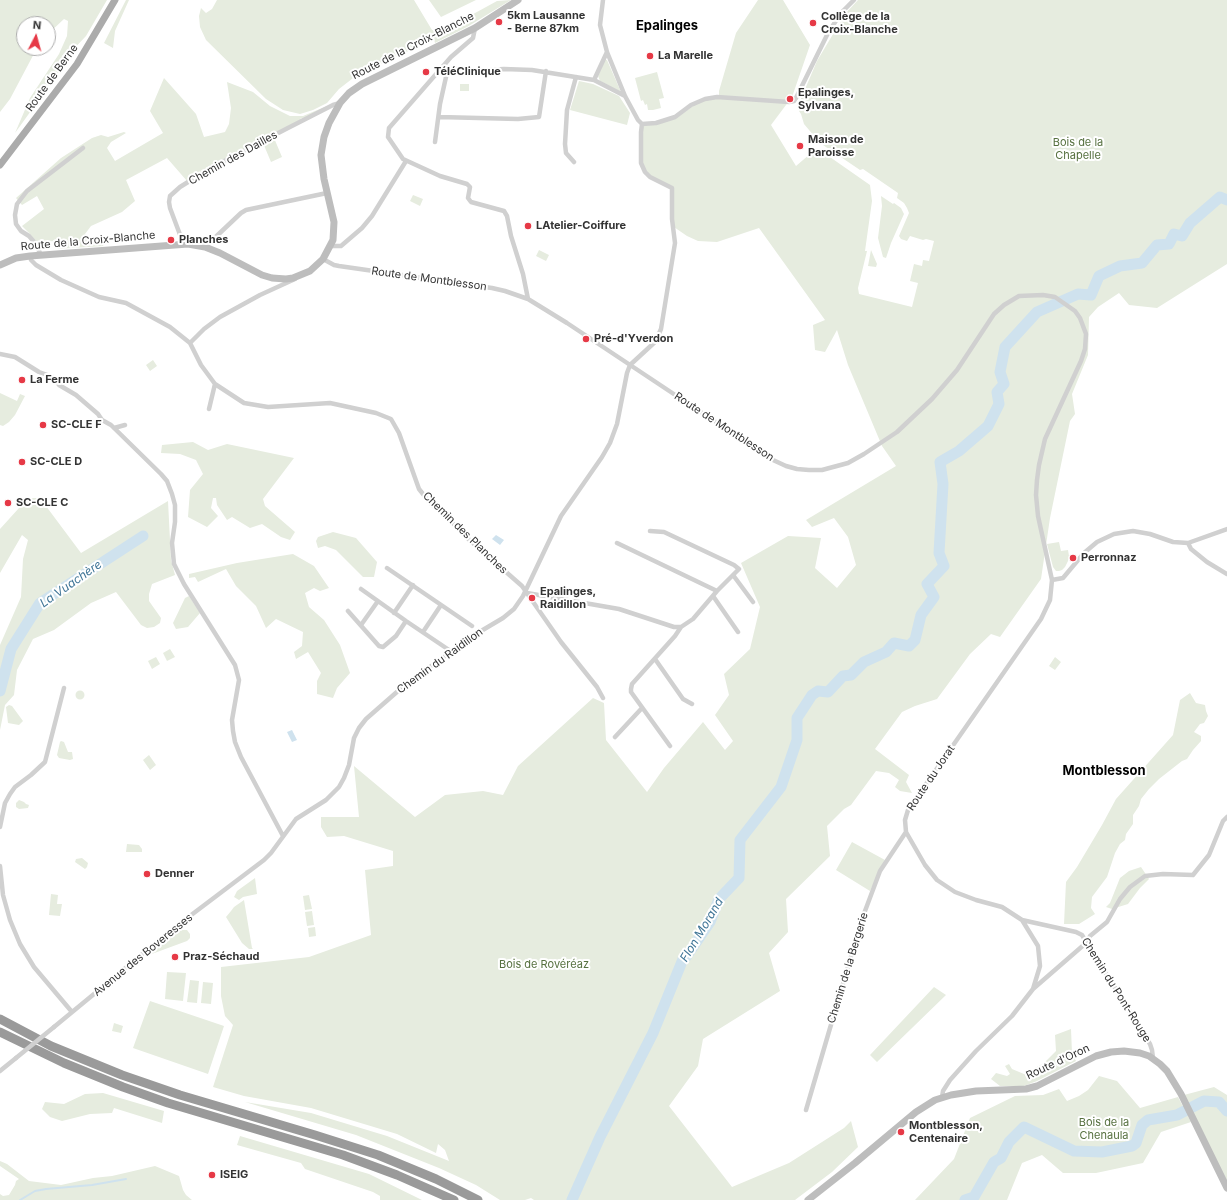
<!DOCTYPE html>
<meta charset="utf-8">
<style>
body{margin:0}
#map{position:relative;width:1227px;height:1200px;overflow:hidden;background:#fff;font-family:Inter,sans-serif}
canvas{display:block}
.north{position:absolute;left:16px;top:16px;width:40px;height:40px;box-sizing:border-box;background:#fff;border:1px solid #adadad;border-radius:50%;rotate:6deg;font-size:11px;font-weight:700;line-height:16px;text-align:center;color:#333}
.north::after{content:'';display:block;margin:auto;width:14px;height:18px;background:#e63946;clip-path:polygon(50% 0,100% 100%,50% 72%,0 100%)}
</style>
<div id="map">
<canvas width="1227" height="1200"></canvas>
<div class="north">N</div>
</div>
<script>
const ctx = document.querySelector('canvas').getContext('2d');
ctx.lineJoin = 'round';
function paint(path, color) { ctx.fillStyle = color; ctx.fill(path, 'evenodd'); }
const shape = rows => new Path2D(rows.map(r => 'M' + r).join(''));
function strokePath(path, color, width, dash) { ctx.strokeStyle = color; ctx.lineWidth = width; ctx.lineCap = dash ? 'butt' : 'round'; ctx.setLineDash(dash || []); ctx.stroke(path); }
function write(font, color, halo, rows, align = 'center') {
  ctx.font = font + ' Inter,sans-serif'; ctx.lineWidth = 4; ctx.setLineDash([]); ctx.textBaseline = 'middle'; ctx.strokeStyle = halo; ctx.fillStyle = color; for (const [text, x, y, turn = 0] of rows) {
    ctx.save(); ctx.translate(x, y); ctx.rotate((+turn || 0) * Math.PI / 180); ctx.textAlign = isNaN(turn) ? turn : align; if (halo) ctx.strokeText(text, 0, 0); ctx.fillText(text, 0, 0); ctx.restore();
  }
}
paint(shape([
 [0,0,107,0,86,36,69,54,59,72,15,133,30,98,59,54,67,36,68,21,64,19,48,34,48,24,24,24,24,48,37,48,10,99,0,112],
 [126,0,129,0,115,31,113,48,104,43],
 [217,0,414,0,432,30,442,29,466,18,497,1,511,0,467,27,435,43,434,39,357,75,339,89,327,103,313,110,300,114,283,110,266,99,206,40,200,27,199,16,201,8,206,13,212,9],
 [429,0,476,0,441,17],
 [758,0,783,0,810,45,792,97,771,125,796,166,817,148,870,185,872,201,865,251,867,251,858,288,859,294,912,307,918,283,910,281,914,264,922,266,923,260,929,261,934,241,926,239,923,240,910,236,907,241,901,239,899,236,909,213,907,208,904,203,897,198,898,193,863,169,860,170,820,143,804,124,801,114,799,111,800,101,817,61,845,14,858,0,1227,0,1227,264,1157,308,1129,305,1119,293,1098,307,1089,317,1088,355,1072,394,1075,414,1070,421,1050,518,1041,579,1000,637,991,634,970,654,937,699,915,706,902,712,875,749,909,775,906,782,912,793,900,791,895,787,899,780,889,773,876,771,851,805,844,809,827,826,830,856,786,899,788,932,769,953,780,991,703,1039,698,1066,669,1106,732,1187,789,1163,844,1128,851,1121,858,1147,832,1172,795,1200,534,1200,531,1198,525,1200,500,1200,476,1185,439,1168,356,1135,245,1102,311,1113,387,1136,449,1161,445,1150,438,1144,436,1153,397,1134,311,1108,244,1096,213,1087,233,1025,225,1016,221,996,221,967,309,957,371,935,365,870,393,866,393,851,344,836,327,837,321,827,321,817,359,817,354,766,415,817,445,795,483,791,503,795,518,766,593,698,604,703,606,740,647,792,664,768,703,722,725,750,733,741,715,715,729,695,724,674,750,649,760,607,741,563,788,536,821,538,815,568,837,588,856,565,848,537,834,518,812,527,806,520,896,466,882,446,848,365,837,330,825,352,815,350,813,325,825,320,759,228,717,242,698,241,687,236,671,225,672,186,649,176,641,165,642,124,678,117,701,100,719,97,719,91,736,33],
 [605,60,607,60,621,92,600,81,598,76],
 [657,72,664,98,659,99,661,108,653,110,648,110,647,104,645,105,643,100,641,101,635,78],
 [164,78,196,114,204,137,225,132,229,124,231,108,227,82,253,92,270,106,290,116,303,116,327,106,304,119,303,118,300,119,301,120,187,181,167,158,126,180,135,201,122,212,91,226,85,234,104,246,56,249,55,241,36,242,30,234,22,226,44,209,37,196,22,205,16,198,61,158,92,138,101,135,108,137,124,132,126,133,111,142,107,148,115,161,163,133,150,111],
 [579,81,593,84,619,96,630,113,627,125,570,110],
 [460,84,469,84,469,91,460,91],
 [274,138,282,157,271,162,263,143],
 [413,195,423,199,420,206,410,201],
 [881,196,893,204,894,203,901,208,904,214,891,243,886,258,883,257,878,238,882,206],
 [539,250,549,255,546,261,536,256],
 [871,250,877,264,876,267,868,266],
 [153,360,157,366,150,371,146,365],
 [0,393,17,401,20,394,25,396,15,415,9,422,3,426,0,425],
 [193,442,208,450,227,444,294,458,263,499,265,506,295,532,290,540,281,537,262,524,250,528,232,517,227,520,217,505,216,498,213,498,211,508,218,516,207,527,188,517,190,490,203,474,196,460,180,454,161,453,162,445],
 [28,498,40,498,81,553,168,501,171,560,175,575,152,584,149,594,149,601,161,618,160,623,154,627,147,628,141,625,116,592,91,603,54,630,33,639,17,670,14,695,5,705,0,730,0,645,21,597,23,559,28,540,22,535,0,573,0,529],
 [333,532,356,538,377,562,374,577,363,577,336,550,325,546,318,548,316,541,318,537],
 [1059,542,1061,551,1068,550,1069,556,1068,561,1065,567,1062,570,1059,571,1056,571,1053,567,1047,544],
 [293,554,314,566,329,588,320,591,314,588,305,593,309,607,324,620,340,645,350,673,337,688,333,698,317,694,317,681,321,673,308,652,296,659,294,652,302,646,303,632,276,619,266,628,256,606,236,586,226,569,198,582,195,577,189,578,189,574,237,563],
 [189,596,200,613,188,627,176,629,173,623,185,598],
 [170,649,175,657,167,661,163,653],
 [156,657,160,664,152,669,148,661],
 [1055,657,1061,662,1055,670,1049,666],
 '75.5 695a4.5 4.5 0 1 1 9 0a4.5 4.5 0 1 1-9 0Z',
 [1190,693,1196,703,1205,705,1206,711,1208,716,1204,723,1200,724,1194,732,1201,736,1201,741,1193,750,1187,759,1182,761,1159,779,1149,789,1141,799,1139,806,1133,815,1133,824,1126,834,1125,840,1120,844,1115,853,1107,877,1092,897,1091,908,1095,914,1079,924,1064,924,1066,882,1077,867,1102,825,1116,799,1173,735,1180,700],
 [9,705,12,706,23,721,19,725,8,723,6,707],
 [61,741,64,742,68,752,72,752,73,759,70,760,59,758,57,755,60,742],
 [149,755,156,765,150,770,143,760],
 [19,800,24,802,26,804,29,805,28,808,19,809,16,807,16,803],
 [852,842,885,860,870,891,836,870],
 [127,844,139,845,142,849,142,852,126,852],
 [82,858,88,863,87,867,85,869,75,862,76,859],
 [1141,867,1149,879,1140,888,1128,904,1112,909,1106,907,1110,903,1120,878,1129,871],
 [255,878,257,894,243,897,239,900,234,897,237,891],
 [51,894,58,895,57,904,62,904,60,916,49,915],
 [309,895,312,909,305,910,303,896],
 [244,900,252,948,253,949,249,949,242,943,226,917,231,911,234,907],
 [312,911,314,925,307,926,305,912],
 [315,927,316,936,309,937,308,928],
 [180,930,187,930,190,934,190,938,187,941,149,955],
 [167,972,186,973,183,1001,165,999],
 [190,980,199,981,197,1003,187,1002],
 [203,982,213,983,211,1004,201,1003],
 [934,987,946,995,877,1062,870,1055],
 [150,1001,224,1026,208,1074,133,1048],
 [114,1023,123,1026,121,1033,112,1031],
 [1071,1029,1072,1053,1076,1061,1037,1081,1024,1086,1000,1086,991,1079,996,1073,1007,1076,1010,1074,1005,1066,1009,1064,1012,1069,1024,1074,1044,1063,1056,1051,1055,1035],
 [1099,1076,1117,1081,1140,1108,1178,1097,1191,1122,1161,1132,1143,1163,1096,1173,1063,1173,1042,1155,1022,1163,1007,1200,915,1200,954,1159,970,1118,1015,1096,1043,1095,1059,1089,1067,1101,1079,1096,1088,1090],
 [1214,1087,1227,1095,1227,1181,1184,1095],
 [103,1093,164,1111,162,1123,114,1108,112,1113,90,1114,62,1121,50,1117,42,1109,45,1102,64,1104,85,1094],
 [240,1136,369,1174,422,1200,380,1200,380,1196,373,1192,305,1169,301,1163,237,1145],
 [0,1161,7,1164,29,1181,61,1185,93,1178,112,1176,155,1166,179,1176,183,1190,186,1195,192,1200,0,1200,0,1194,3,1196,9,1195,15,1185,16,1181,19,1179,0,1166]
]), '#e6ecdf');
paint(shape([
 [496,535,504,540,500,545,492,539],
 [292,730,297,740,292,742,287,732]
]), '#cfe2ee');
strokePath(shape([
 [20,1200,35,1191,46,1189,92,1185,126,1179]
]), '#cfe2ee', 2);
strokePath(shape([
 [0,691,11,649,40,603,143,536],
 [572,1200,600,1137,653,1033,683,959,686,957,710,922,719,899,739,878,740,840,781,787,797,740,797,718,812,695,818,691,828,692,843,676,851,675,864,662,886,652,894,643,909,646,915,640,921,615,934,597,927,584,944,566,939,553,943,484,940,462,959,451,988,426,999,404,997,392,1004,384,1000,372,1005,347,1037,312,1078,294,1091,295,1099,276,1120,266,1142,263,1157,245,1169,244,1174,234,1182,236,1190,223,1220,197,1227,200],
 [965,1200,974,1197,994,1162,1001,1158,1009,1142,1024,1127,1074,1151,1102,1152,1132,1146,1136,1143,1142,1125,1148,1120,1177,1115,1204,1101,1219,1102,1227,1111]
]), '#cfe2ee', 11);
strokePath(shape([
 [475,28,473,38,451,57,389,128,388,137,403,159,440,176,467,184,470,187,468,198,471,202,504,211,507,216,511,236,523,274,528,299],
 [444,65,448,68,470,71,504,69,532,70,594,80,607,52],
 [594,80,625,96],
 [439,117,518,119,539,117,546,71],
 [642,124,656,123,675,117,691,105,705,99,717,97,789,102,794,101,796,98,828,33,841,13,854,0],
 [435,142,440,104,448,68],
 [574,162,566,153,565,144,567,110,576,77],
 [182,240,170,208,169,202,170,196,180,187,209,169,286,129,333,105,340,103],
 [331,246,341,246,362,228,372,216,406,161],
 [205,247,241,213,246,210,327,193],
 [41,255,35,243,29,236,21,231,16,224,15,215,17,204,27,191,83,148],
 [30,256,31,260,36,265,61,280,99,297,126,303,170,327,190,343,201,365,215,384,244,403,268,407,330,403,376,413,391,419,399,433,419,489,423,494,430,503,450,520,465,536,522,586,561,642,597,687,603,698],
 [323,259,334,265,339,266,492,288,505,291,528,299,567,323,773,460,786,466,797,469,809,470,822,470,848,463,864,454,897,432,932,399,957,370,994,314,1004,305,1019,296,1043,295,1055,297,1075,311,1080,318,1086,334,1085,349,1081,361,1045,439,1039,465,1037,480,1036,495,1038,516,1052,580,1050,600,1041,619,908,810,905,820,906,832,925,865,937,880,955,892,976,900,1002,907,1022,920,1038,946,1040,966,1033,989,1012,1016,976,1051,950,1080,943,1091,942,1097],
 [190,343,204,329,220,317,260,295,295,279],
 [0,354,15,357,39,372,53,377,59,385,76,395,98,414,102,420,111,425,161,474,167,481,172,494,175,505,175,522,172,543,174,564,184,584,235,665,239,680,232,720,233,731,235,742,241,757,283,836],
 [209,409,215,384],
 [114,428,125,425],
 [617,543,717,591],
 [1188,543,1191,549,1207,562,1227,574],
 [387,568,472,626],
 [733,575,753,602],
 [1052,580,1063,578,1084,553,1097,542,1114,534,1133,531,1150,534,1173,542,1188,543,1227,529],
 [361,589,406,621,452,652],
 [527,593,619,609,674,627,681,627,693,619,717,591,739,569,734,565,664,532,650,531],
 [713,596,738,632],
 [348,611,379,646,383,647,396,636,406,621],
 [394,613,413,585],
 [361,625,378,601],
 [423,632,441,605],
 [655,659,683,699,692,704],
 [615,737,642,708],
 [670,746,631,692,631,689,632,684,675,636,681,627],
 [0,827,5,803,10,794,15,787,31,775,45,762,64,688],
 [0,866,3,895,10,920,20,944,34,967,72,1012],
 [1022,920,1076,932,1082,935,1150,1044,1152,1050,1153,1058],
 [1033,989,1086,943,1090,936,1107,922,1120,899,1130,887,1145,876,1163,874,1193,875,1209,855,1223,821,1227,817],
 [54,1027,174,928,264,860,271,853,296,819,326,800,339,787,344,778,349,765,354,738,359,728,366,719,406,684,476,634,503,618,514,609,523,596,561,516,602,457,610,443,617,424,627,373,630,365,655,342,661,329,675,243,672,219,672,188,650,177,645,172,641,163,641,132,642,124,638,120,625,96,607,52,600,25,603,0],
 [0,1071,16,1058],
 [806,1110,862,919,880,871,906,832]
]), '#d0d0d0', 4.5);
strokePath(shape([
 [0,265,16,258,30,256,188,244,205,247,220,253,262,275,272,278,286,279,293,278,310,271,323,259,333,240,334,222,324,179,321,155,324,137,329,123,340,103,349,93,362,84,475,28,518,0],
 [808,1200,855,1163,916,1112,935,1100,951,1095,976,1091,1026,1089,1037,1086,1096,1056,1111,1052,1124,1051,1140,1053,1149,1056,1160,1064,1167,1071,1181,1094,1227,1188]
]), '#bdbdbd', 7);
strokePath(shape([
 [0,165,77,64,115,0]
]), '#ababab', 7);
strokePath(shape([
 [0,1019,51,1046,122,1075,180,1095,315,1135,378,1155,436,1179,478,1200],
 [0,1032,64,1063,123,1087,168,1103,343,1155,397,1175,454,1200]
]), '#9a9a9a', 9);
strokePath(shape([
 [16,1058,54,1027]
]), '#d0d0d0', 4.5);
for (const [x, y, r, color] of [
 [499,22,4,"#e63946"],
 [813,23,4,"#e63946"],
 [650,56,4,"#e63946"],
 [426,72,4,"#e63946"],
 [790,99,4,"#e63946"],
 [800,146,4,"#e63946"],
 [528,226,4,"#e63946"],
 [171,240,4,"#e63946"],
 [586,339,4,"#e63946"],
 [22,380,4,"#e63946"],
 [43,425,4,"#e63946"],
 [22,462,4,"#e63946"],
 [8,503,4,"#e63946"],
 [1073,558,4,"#e63946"],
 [532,598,4,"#e63946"],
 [147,874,4,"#e63946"],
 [175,957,4,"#e63946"],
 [901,1132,4,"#e63946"],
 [212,1175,4,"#e63946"]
]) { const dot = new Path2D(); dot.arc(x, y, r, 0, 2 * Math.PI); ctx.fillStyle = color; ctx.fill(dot); strokePath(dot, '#fff', 1.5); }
write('bold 11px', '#333', '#fff', [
 ["5km Lausanne",507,16],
 ["- Berne 87km",507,29],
 ["Collège de la",821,17],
 ["Croix-Blanche",821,30],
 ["La Marelle",658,56],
 ["TéléClinique",434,72],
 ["Epalinges,",798,93],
 ["Sylvana",798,106],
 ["Maison de",808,140],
 ["Paroisse",808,153],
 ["LAtelier-Coiffure",536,226],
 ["Planches",179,240],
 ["Pré-d'Yverdon",594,339],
 ["La Ferme",30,380],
 ["SC-CLE F",51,425],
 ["SC-CLE D",30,462],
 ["SC-CLE C",16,503],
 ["Perronnaz",1081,558],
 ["Epalinges,",540,592],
 ["Raidillon",540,605],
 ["Denner",155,874],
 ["Praz-Séchaud",183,957],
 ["Montblesson,",909,1126],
 ["Centenaire",909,1139],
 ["ISEIG",220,1175]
], 'left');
write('11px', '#333', '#fff', [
 ["Route de la Croix-Blanche",413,46,-27],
 ["Route de Berne",52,78,-54],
 ["Chemin des Dailles",233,158,-29],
 ["Route de la Croix-Blanche",88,241,-5],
 ["Route de Montblesson",429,279,8],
 ["Route de Montblesson",724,427,33],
 ["Chemin des Planches",465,533,44],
 ["Chemin du Raidillon",440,661,-36],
 ["Route du Jorat",931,778,-56],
 ["Avenue des Boveresses",143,955,-39],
 ["Chemin de la Bergerie",848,968,-73],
 ["Chemin du Pont-Rouge",1116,990,58],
 ["Route d'Oron",1058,1062,-25]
]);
write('11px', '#56703f', '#fff', [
 ["Bois de la",1078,143],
 ["Chapelle",1078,156],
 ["Bois de Rovéréaz",544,965],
 ["Bois de la",1104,1123],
 ["Chenaula",1104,1136]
]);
write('italic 12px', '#3f7597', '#fff', [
 ["La Vuachère",71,584,-35],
 ["Flon Morand",702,930,-59]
]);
write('bold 13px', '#000', '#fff', [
 ["Epalinges",667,26],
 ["Montblesson",1104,771]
]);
</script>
